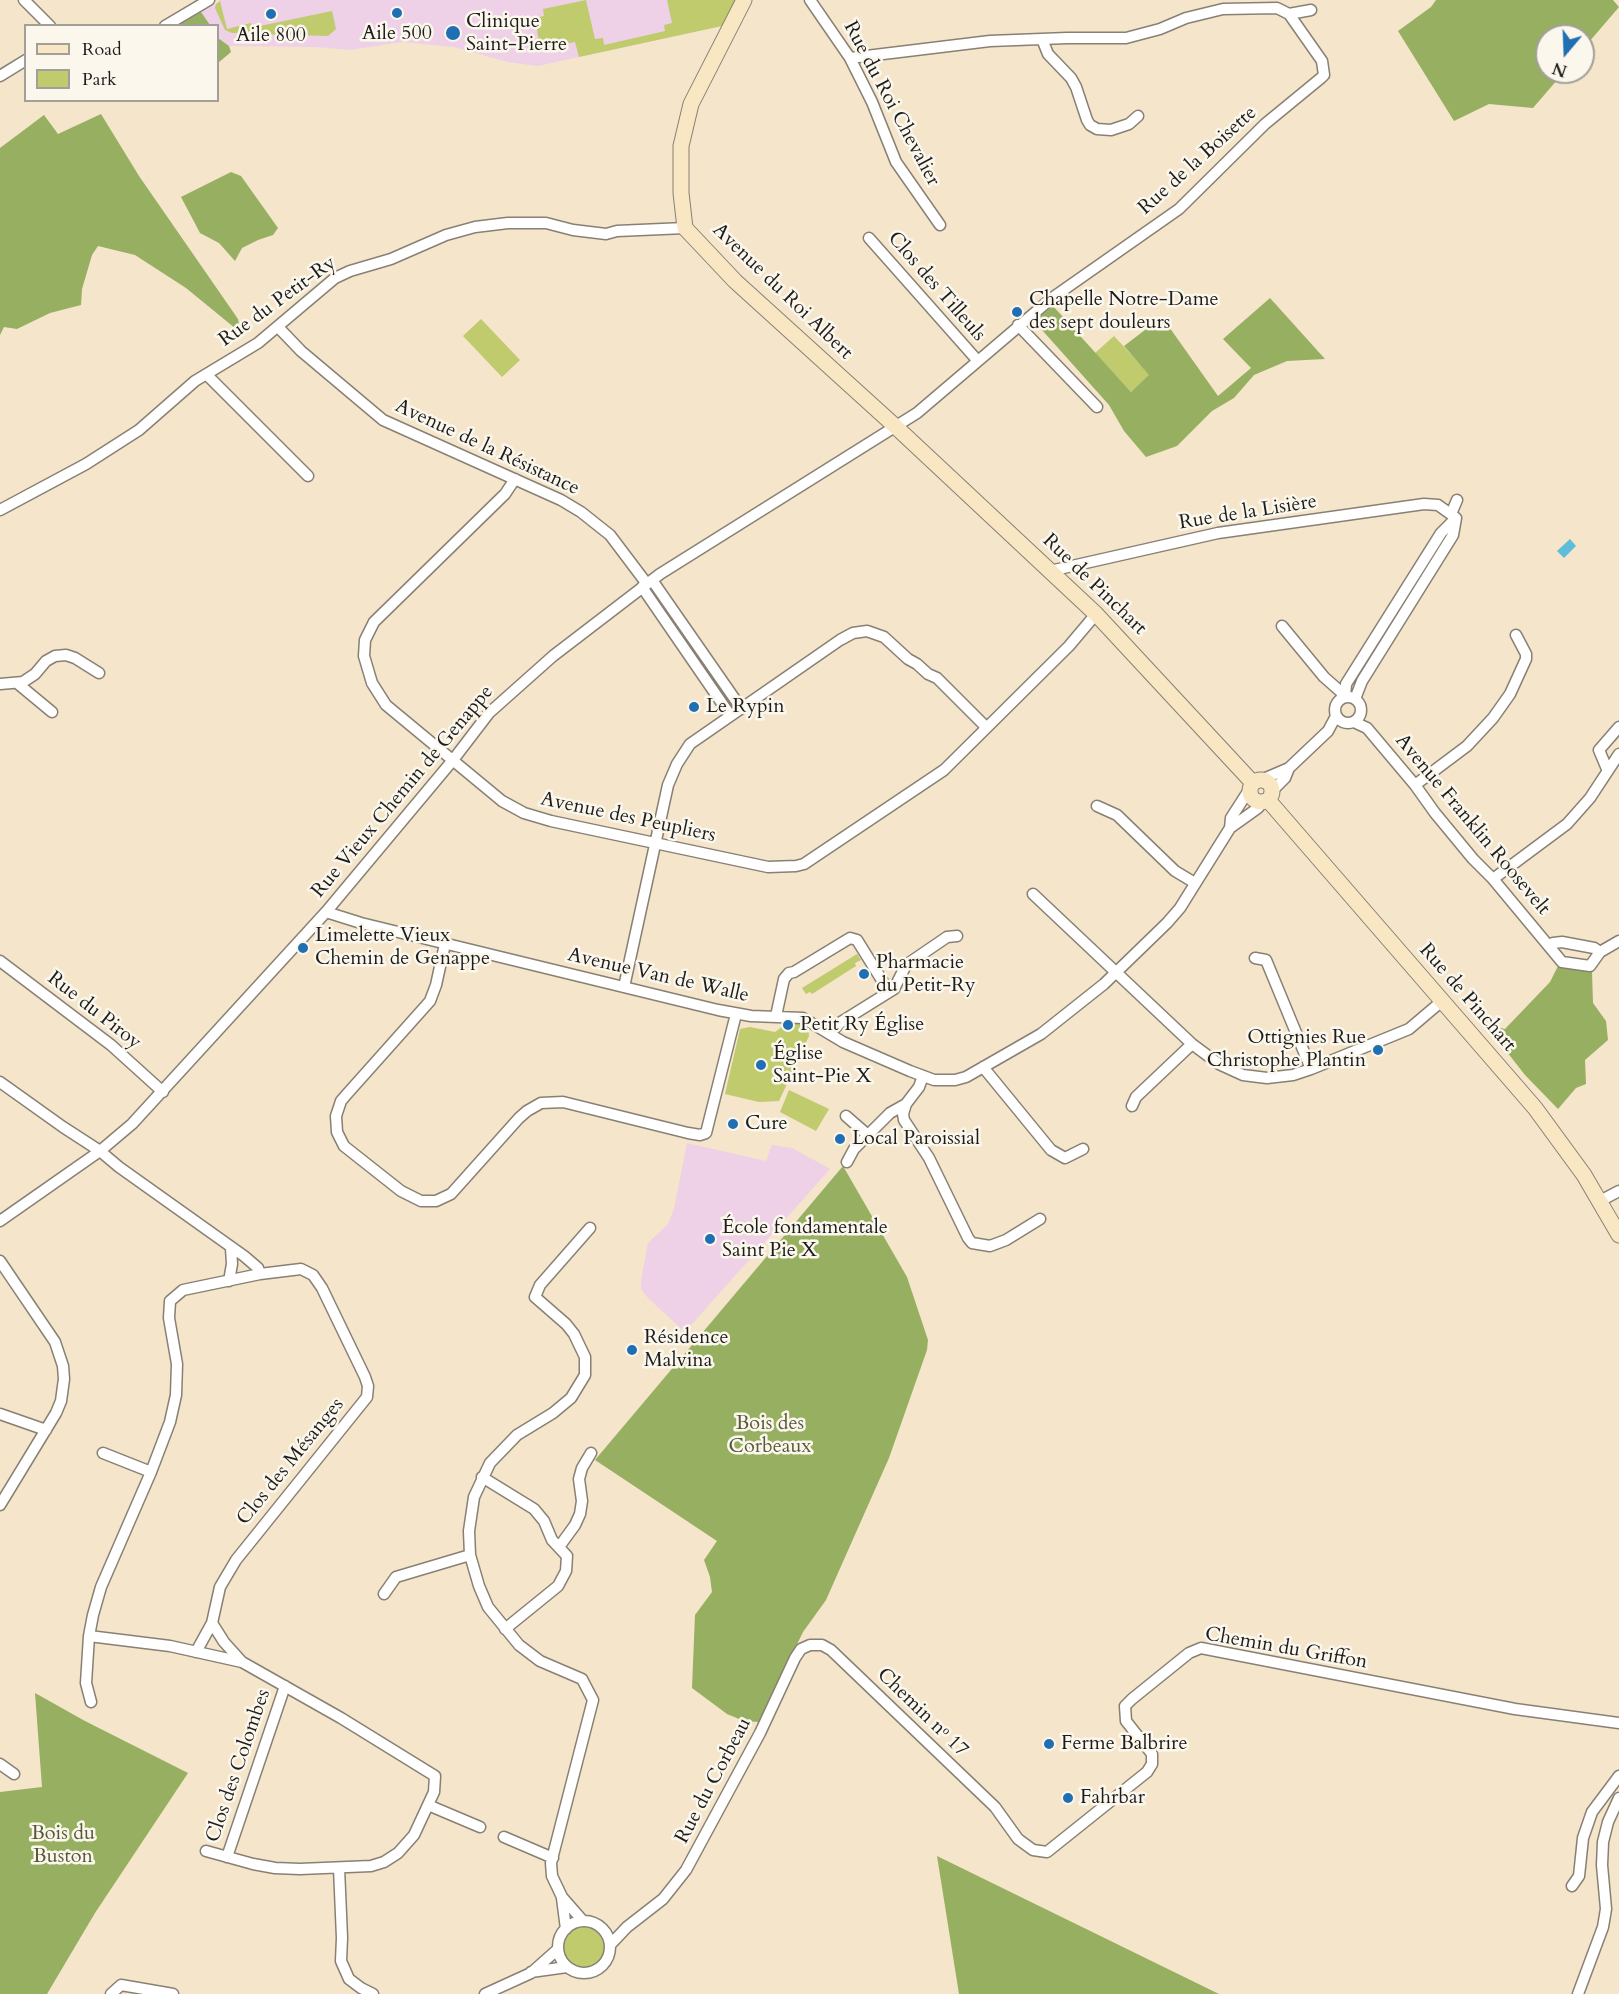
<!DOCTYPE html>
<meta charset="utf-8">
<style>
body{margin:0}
#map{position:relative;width:1619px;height:1994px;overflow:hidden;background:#f4e5cb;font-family:Cardo,serif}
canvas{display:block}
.legend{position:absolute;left:24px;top:24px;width:195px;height:78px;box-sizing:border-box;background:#fbf7ec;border:2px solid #a29f99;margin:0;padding:8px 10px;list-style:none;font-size:18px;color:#1c1c1c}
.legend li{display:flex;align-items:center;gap:12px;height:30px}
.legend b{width:30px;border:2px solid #a29f99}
.north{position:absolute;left:1535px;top:24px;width:60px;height:60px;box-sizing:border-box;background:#fbf7ec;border:2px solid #a29f99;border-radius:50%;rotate:199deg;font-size:16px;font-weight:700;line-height:24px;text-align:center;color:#1c1c1c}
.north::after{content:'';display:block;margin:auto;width:21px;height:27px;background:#1f6fb2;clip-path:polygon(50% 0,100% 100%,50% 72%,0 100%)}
</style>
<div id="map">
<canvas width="1619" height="1994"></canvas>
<ul class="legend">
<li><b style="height:8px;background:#f9e7c3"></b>Road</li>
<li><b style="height:16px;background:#bfcb6d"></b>Park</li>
</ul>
<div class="north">N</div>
</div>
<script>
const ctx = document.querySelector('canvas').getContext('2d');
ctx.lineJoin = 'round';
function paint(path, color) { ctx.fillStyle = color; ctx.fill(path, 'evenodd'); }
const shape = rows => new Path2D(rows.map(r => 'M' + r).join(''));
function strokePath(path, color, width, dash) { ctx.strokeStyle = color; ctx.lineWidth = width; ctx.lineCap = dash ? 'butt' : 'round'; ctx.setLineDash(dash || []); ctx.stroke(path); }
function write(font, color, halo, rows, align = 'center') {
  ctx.font = font + ' Cardo,serif'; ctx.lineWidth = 5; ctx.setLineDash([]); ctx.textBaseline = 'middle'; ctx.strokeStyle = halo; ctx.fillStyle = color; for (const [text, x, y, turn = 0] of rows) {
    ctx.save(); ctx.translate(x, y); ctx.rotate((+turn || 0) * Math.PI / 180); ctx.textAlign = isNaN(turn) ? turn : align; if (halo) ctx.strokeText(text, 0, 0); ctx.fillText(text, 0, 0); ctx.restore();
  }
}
paint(shape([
 [219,0,700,0,706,29,538,66,508,62,454,47,402,42,350,50,316,47,229,46,218,38,218,26,210,25,201,12,219,2],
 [687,1143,766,1161,772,1145,792,1148,830,1169,685,1332,649,1299,641,1289,641,1280,648,1243,668,1224,674,1209]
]), '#eed0e7');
paint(shape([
 [586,0,595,39,603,38,604,45,665,31,664,25,672,23,667,0,735,0,722,26,579,57,575,42,540,48,535,18,544,16,543,9],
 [220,1,227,29,251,23,253,33,232,33,225,30,215,8,216,4],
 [332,11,336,29,328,36,257,34,255,27],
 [481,319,520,360,502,377,463,336],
 [1114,336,1150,375,1131,392,1095,353],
 [857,954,861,960,855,963,856,966,812,994,810,992,806,994,802,988],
 [787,1023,798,1023,808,1027,809,1036,779,1101,759,1102,725,1094,740,1029,750,1027,775,1032],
 [789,1090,829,1109,816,1131,780,1112],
 '563 1947a21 21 0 1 1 42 0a21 21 0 1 1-42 0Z'
]), '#bfcb6d');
paint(shape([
 [1436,0,1613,0,1619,7,1583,49,1583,36,1547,36,1547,72,1564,72,1533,108,1489,104,1454,121,1398,31,1431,7],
 [201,12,210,25,178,25],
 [218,38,229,46,231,52,218,63],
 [101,114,139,176,238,319,241,333,186,288,135,255,98,246,92,255,82,289,81,305,50,313,17,329,4,327,0,335,0,148,44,115,58,134],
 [231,172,241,176,278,228,273,235,258,240,242,248,235,261,219,243,200,233,181,197],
 [1270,298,1325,359,1287,361,1254,375,1234,398,1212,411,1177,446,1146,457,1124,431,1109,405,1034,321,1053,306,1131,392,1149,375,1124,346,1162,317,1218,396,1251,368,1223,339],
 [1558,966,1592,972,1593,1003,1606,1021,1608,1040,1585,1060,1586,1084,1576,1088,1558,1109,1525,1075,1500,1043,1491,1026,1505,1029,1550,982],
 [843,1166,907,1277,928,1340,927,1350,889,1458,826,1600,803,1632,759,1722,744,1721,727,1714,692,1688,695,1615,712,1592,710,1577,704,1560,717,1541,595,1460],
 [35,1693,85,1721,188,1773,95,1913,47,1994,0,1994,0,1792,42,1787],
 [937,1856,1219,1994,959,1994]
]), '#97af60');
paint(shape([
 [1570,539,1576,546,1564,558,1557,551]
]), '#5dbddb');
const minor = shape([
 [24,0,50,26],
 [810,0,850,58,872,102,896,162,940,225],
 [165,26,209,0],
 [1042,39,1048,54,1071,78,1076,87,1087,120,1090,125,1097,129,1111,130,1129,124,1138,116],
 [850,58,990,41,1067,38,1126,38,1160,29,1186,18,1223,9,1277,8,1289,14,1311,10],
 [0,76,26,60],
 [869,238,977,360],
 [1018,325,1097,407],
 [278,327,301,351,383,420,561,500,581,512,610,535,647,584],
 [207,375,308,476],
 [515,479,505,494,374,622,365,640,364,656,372,683,386,705,502,801,524,813,551,821,768,867,796,866,804,864,944,770,1069,646,1096,614],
 [0,510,86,464,139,430,195,381,258,343,335,278,350,271,391,259,446,235,475,227,508,223,546,223,573,230,606,234,617,231,685,228],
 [1451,514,1457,500],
 [1050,571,1218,533,1424,504,1438,505,1456,518],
 [652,580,741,708],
 [642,587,730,715],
 [1282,626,1324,677,1341,692,1343,698],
 [17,683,52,712],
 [0,684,23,682,35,674,46,661,55,656,66,655,75,658,99,673],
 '1335 710a13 13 0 1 1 26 0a13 13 0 1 1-26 0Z',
 [1345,697,1346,684,1441,533,1456,518],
 [1355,699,1362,681,1453,535,1456,518],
 [1354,722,1367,728,1415,785,1435,813,1473,859,1493,879,1562,962,1590,966,1600,952,1619,941],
 [1607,769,1599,750,1619,727],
 [1261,780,1289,768,1328,731,1336,716],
 [1415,785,1467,746,1493,718,1510,694,1526,659,1526,654,1516,635],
 [1272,791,1285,778,1289,768],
 [1097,806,1117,815,1175,871,1195,883],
 [1230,828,1231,818,1249,790],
 [1493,879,1567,824,1590,798,1619,754],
 [1033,894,1192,1044,1219,1064,1243,1075,1267,1078,1293,1075,1311,1069,1409,1029,1442,1001],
 [326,912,361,923,718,1010,751,1016,803,1018,843,1042,910,1071,934,1080,955,1080,966,1077,1041,1034,1104,984,1167,923,1180,908,1230,828,1258,808,1262,803],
 [445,944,436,985,430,1001,347,1094,341,1101,336,1116,337,1132,344,1146,401,1191,421,1201,436,1201,451,1194,519,1118,527,1111,541,1103,563,1102,688,1133,700,1135,706,1133,736,1014],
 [1549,946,1553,943,1562,942,1594,948,1600,952],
 [1255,958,1266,960,1311,1069],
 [0,961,111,1045,163,1092],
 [624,987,668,785,677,764,690,744,840,640,853,633,867,631,884,637,908,659,917,664,928,674,937,678,986,727],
 [776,1016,784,979,789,973,794,972,850,938,857,940,888,990],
 [830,1033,841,1022,894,989,906,965,947,937,957,936],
 [983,1067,1051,1150,1065,1158,1083,1149],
 [923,1076,919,1087,906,1104,903,1114,904,1120,929,1158,968,1238,972,1243,990,1246,1006,1240,1040,1219],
 [0,1082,63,1127,100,1151,119,1167,244,1256,258,1268,260,1274],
 [1132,1106,1136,1097,1192,1044],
 [846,1116,869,1136],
 [847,1162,854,1149,890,1113,906,1104],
 [1600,1201,1619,1191],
 [0,1221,100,1151,132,1124,326,912,453,760,489,713,553,656,660,574,917,413,1052,298,1179,209,1265,124,1321,78,1324,75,1322,61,1289,14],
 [0,1261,55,1342,63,1366,64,1379,61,1401,56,1413,0,1505],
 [229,1281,232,1264,231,1248],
 [0,1414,46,1430],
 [103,1453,151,1472],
 [482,1477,534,1509,544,1521,552,1540,567,1556,566,1571,558,1586,505,1629],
 [559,1547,575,1525,580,1514,582,1501,579,1479,582,1468,591,1453],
 [384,1594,396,1577,470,1555],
 [212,1623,224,1642,242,1662],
 [89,1636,170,1646,242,1662,341,1718,435,1776,434,1792,414,1835,398,1853,384,1862,371,1866,300,1869,275,1868,253,1864,206,1851],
 [91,1702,86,1683,89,1636,93,1615,101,1587,151,1472,170,1422,176,1395,177,1364,169,1318,170,1301,183,1290,260,1274,301,1269,313,1275,322,1288,365,1377,368,1386,367,1397,236,1560,220,1587,212,1623,196,1652],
 [0,1764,14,1774],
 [428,1805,480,1827],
 [504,1837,553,1858],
 [227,1857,285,1686],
 [339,1868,342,1938,341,1961,349,1979,361,1988,373,1994],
 [1572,1886,1579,1876,1583,1838,1592,1812,1619,1776],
 [562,1898,566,1929],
 [583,1921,562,1897,552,1876,551,1863,593,1700,582,1679,540,1661,519,1645,488,1607,479,1586,470,1555,469,1531,474,1497,490,1463,517,1435,553,1413,571,1398,585,1375,585,1357,574,1334,566,1324,535,1297,540,1285,590,1228],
 '558 1947a26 26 0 1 1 52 0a26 26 0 1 1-52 0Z',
 [610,1945,627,1927,663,1899,686,1870,760,1733,795,1658,801,1649,810,1645,822,1645,831,1650,995,1807,1018,1839,1033,1850,1047,1852,1147,1772,1152,1764,1152,1754,1126,1721,1125,1706,1132,1699,1189,1653,1201,1648,1515,1709,1619,1723],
 [531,1972,567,1967],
 [111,1994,121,1985,173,1994],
 [485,1994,531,1973,558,1949],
 [1578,1994,1603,1927,1606,1909,1602,1865,1603,1842,1608,1822,1619,1798]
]);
const secondary = shape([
 [744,0,691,104,681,146,681,193,685,228,735,281,896,427,1096,614,1253,783],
 '1250 791a11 11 0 1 1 22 0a11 11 0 1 1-22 0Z',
 [1268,800,1535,1108,1584,1175,1619,1235]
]);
strokePath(minor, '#888074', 13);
strokePath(secondary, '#888074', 17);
strokePath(minor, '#fff', 10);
strokePath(secondary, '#f9e7c3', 15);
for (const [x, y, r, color] of [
 [397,13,6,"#1f6fb2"],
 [271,14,6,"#1f6fb2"],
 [453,33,8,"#1f6fb2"],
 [1017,312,6,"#1f6fb2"],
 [694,707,6,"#1f6fb2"],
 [303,948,6,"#1f6fb2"],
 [864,974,6,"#1f6fb2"],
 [788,1025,6,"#1f6fb2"],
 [1378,1050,6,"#1f6fb2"],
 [761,1065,6,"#1f6fb2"],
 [733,1124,6,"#1f6fb2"],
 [840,1139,6,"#1f6fb2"],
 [710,1239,6,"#1f6fb2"],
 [632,1350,6,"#1f6fb2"],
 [1049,1744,6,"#1f6fb2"],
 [1068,1798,6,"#1f6fb2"]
]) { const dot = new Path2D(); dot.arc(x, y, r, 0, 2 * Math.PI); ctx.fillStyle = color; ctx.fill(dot); strokePath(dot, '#fbf7ec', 2); }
write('20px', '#1c1c1c', '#fbf7ec', [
 ["Clinique",466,22],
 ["Saint-Pierre",466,45],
 ["Aile 500",397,34,"center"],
 ["Aile 800",271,36,"center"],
 ["Chapelle Notre-Dame",1029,300],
 ["des sept douleurs",1029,323],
 ["Le Rypin",706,707],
 ["Limelette Vieux",315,936],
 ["Chemin de Genappe",315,959],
 ["Pharmacie",876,963],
 ["du Petit-Ry",876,986],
 ["Petit Ry Église",800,1025],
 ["Ottignies Rue",1366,1038,"right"],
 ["Christophe Plantin",1366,1061,"right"],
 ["Église",773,1054],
 ["Saint-Pie X",773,1077],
 ["Cure",745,1124],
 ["Local Paroissial",852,1139],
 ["École fondamentale",722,1228],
 ["Saint Pie X",722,1251],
 ["Résidence",644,1338],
 ["Malvina",644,1361],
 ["Ferme Balbrire",1061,1744],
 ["Fahrbar",1080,1798]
], 'left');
write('20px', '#1c1c1c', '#fbf7ec', [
 ["Rue du Roi Chevalier",891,104,62],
 ["Rue de la Boisette",1198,161,-42],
 ["Clos des Tilleuls",936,287,49],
 ["Avenue du Roi Albert",782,292,44],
 ["Rue du Petit-Ry",278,302,-36],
 ["Avenue de la Résistance",487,448,25],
 ["Rue de la Lisière",1248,513,-9],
 ["Rue de Pinchart",1094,585,44],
 ["Rue Vieux Chemin de Genappe",403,792,-50],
 ["Avenue des Peupliers",628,818,12],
 ["Avenue Franklin Roosevelt",1472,825,50],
 ["Avenue Van de Walle",658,976,13],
 ["Rue de Pinchart",1467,998,49],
 ["Rue du Piroy",94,1011,38],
 ["Clos des Mésanges",291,1462,-51],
 ["Chemin du Griffon",1286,1649,10],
 ["Chemin nᵒ 17",922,1713,44],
 ["Clos des Colombes",239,1766,-71],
 ["Rue du Corbeau",714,1781,-62]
]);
write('20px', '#555938', '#fbf7ec', [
 ["Bois des",770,1424],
 ["Corbeaux",770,1447],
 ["Bois du",63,1834],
 ["Buston",63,1857]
]);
</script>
